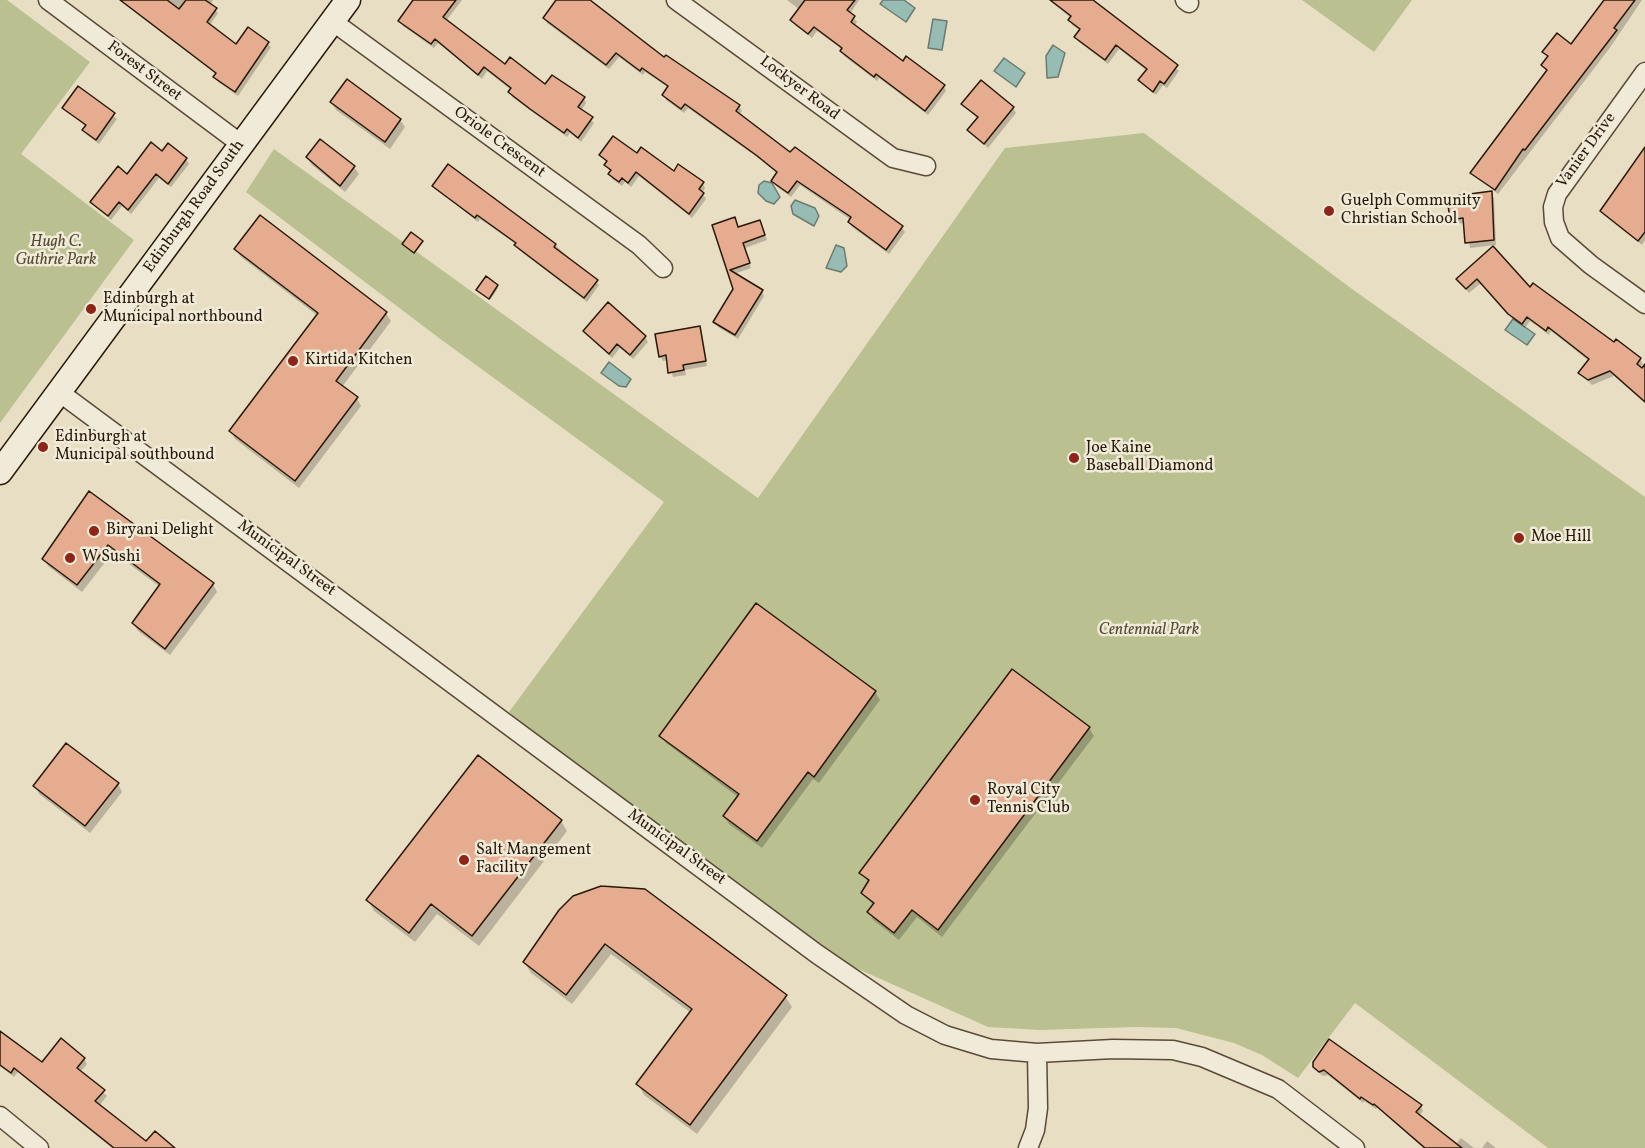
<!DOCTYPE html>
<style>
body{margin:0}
canvas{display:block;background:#e8dec3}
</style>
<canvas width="1645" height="1148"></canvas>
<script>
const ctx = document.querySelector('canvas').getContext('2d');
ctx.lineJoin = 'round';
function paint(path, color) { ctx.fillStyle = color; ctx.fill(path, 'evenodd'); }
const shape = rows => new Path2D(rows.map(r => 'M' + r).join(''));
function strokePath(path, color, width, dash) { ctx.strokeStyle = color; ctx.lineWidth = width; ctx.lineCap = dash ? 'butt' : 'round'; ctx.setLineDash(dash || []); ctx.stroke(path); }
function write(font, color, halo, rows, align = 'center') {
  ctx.font = font + ' Vollkorn,serif'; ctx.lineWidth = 5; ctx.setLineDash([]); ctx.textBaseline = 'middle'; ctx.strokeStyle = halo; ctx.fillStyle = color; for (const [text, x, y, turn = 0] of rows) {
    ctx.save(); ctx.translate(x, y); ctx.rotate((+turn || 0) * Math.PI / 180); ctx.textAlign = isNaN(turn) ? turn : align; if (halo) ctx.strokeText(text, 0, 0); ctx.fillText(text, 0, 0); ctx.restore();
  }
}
paint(shape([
 [0,0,7,0,90,62,21,154,134,240,0,423],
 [1302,0,1412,0,1374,52],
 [1144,133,1352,289,1645,497,1645,1148,1548,1148,1355,1003,1298,1078,1262,1055,1234,1043,1176,1028,1136,1027,1040,1030,988,1027,780,934,509,712,664,502,439,338,246,192,274,149,758,498,1005,148]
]), '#bbc090');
const water = shape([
 [883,0,904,0,915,8,906,22,880,4,883,0],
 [933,19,947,21,942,50,928,48,933,19],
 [1053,45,1065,53,1058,77,1047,78,1046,56,1053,45],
 [1004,58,1025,73,1016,87,994,71,1004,58],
 [764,181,772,183,780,197,774,204,766,201,758,193,759,185,764,181],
 [795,200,815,208,819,216,814,226,793,214,791,206,795,200],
 [836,245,844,248,847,266,841,272,826,268,836,245],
 [1513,319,1535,334,1527,345,1505,330,1513,319],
 [609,362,631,379,626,387,619,386,601,373,609,362]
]);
paint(water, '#97bcb3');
strokePath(water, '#6b7b6f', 1.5);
paint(shape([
 [124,0,213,0,210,5,218,13,210,25,237,46,248,29,271,47,238,96,218,82,215,78,217,75,126,5],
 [422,0,462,0,446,21,505,66,545,86,584,98,586,103,581,111,594,123,581,142,570,133,567,137,512,97,511,90,487,71,482,79,438,43,434,48,403,26,400,21],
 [558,0,587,0,665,60,739,106,742,111,739,115,791,155,795,149,902,228,905,232,889,254,852,227,849,222,851,220,800,185,791,197,776,186,773,181,778,174,761,160,688,108,684,113,666,100,664,95,669,88,645,72,643,75,619,57,609,69,547,23,545,18],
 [787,0,859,0,850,14,857,22,854,26,903,63,944,86,946,91,928,115,879,78,877,81,844,56,843,50,817,31,812,38,795,25,792,20,800,10],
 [1049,0,1090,0,1179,71,1167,88,1163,85,1156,95,1140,80,1147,71,1119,49,1108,64,1079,42,1076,37,1081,31,1072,25,1071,18],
 [1606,0,1642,0,1609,49,1498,194,1472,173,1548,72,1543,65,1548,58,1544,52,1572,46],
 [79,88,117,119,99,144,87,135,84,130,86,127,64,108],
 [332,103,400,120,405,127,390,149,336,110],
 [963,104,1013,108,1016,113,988,148,969,130,978,119],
 [1645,150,1645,240,1642,245,1601,211],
 [601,155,638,155,703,184,705,188,702,193,706,199,692,218,639,176,631,187,625,182,622,186,612,179,611,172,605,165,607,163],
 [307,157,354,167,359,174,345,192,312,165],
 [186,159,189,164,171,187,159,178,131,214,122,206,111,220,91,202,127,176],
 [433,186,555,245,599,285,587,302,519,250,516,244,480,219,478,222],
 [1491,193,1494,198,1496,245,1470,248,1465,223,1454,224,1451,219],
 [714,226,738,229,762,226,767,240,745,248,751,268,734,274,762,291,764,296,738,339,718,327,715,322,735,289],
 [1493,248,1530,289,1640,359,1643,364,1640,368,1645,372,1645,403,1614,376,1592,385,1580,373,1589,361,1551,331,1549,335,1530,321,1525,328,1513,319,1481,283,1469,293,1461,284],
 [236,250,386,313,391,321,342,387,357,398,361,406,299,488,235,439,231,432,318,316,241,257],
 [486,278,498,288,490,300,479,292],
 [699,328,707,366,685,370,686,375,673,377,668,360,663,361,660,356],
 [584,331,645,337,648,342,633,359,620,348,612,358],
 [89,493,213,584,217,592,170,655,138,631,133,623,160,587,113,552,82,592,48,566,44,559],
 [1013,671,1089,728,1094,736,942,937,917,917,899,940,873,920,869,912,874,906,862,893,869,883,861,873],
 [875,692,880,700,819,783,813,779,762,848,729,824,724,816,738,797,666,743,661,736],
 [118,784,122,792,90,833,39,794,35,786],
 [561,821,567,831,479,946,437,914,415,942,374,911,368,900],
 [574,898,785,996,792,1007,697,1134,644,1095,638,1084,691,1013,611,954,572,1004,531,973,524,962],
 [0,1033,42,1064,84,1059,87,1064,80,1072,107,1096,99,1106,146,1143,170,1148,112,1148,18,1072,14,1077,0,1066],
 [1314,1062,1421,1106,1423,1111,1419,1116,1455,1145,1461,1138,1474,1148,1423,1148,1377,1107,1376,1109,1364,1101,1363,1103,1328,1075,1323,1076,1318,1072],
 [1487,1141,1496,1148,1482,1148]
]), '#0003');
const building = shape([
 [120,0,167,0,179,9,186,0,205,0,217,8,207,22,236,44,248,27,269,42,235,92,213,77,216,73,120,0],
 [413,0,456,0,443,17,505,64,510,57,545,84,552,75,585,97,578,107,593,117,578,138,567,129,564,133,530,109,508,92,511,88,484,67,478,75,435,39,431,44,398,21,413,0],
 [556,0,590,0,664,57,666,55,740,105,736,111,790,152,795,147,903,226,886,250,848,222,851,217,797,181,788,193,771,181,777,172,756,155,685,104,681,109,662,95,668,86,642,68,640,71,616,53,606,65,543,18,556,0],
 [805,0,855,0,847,10,855,16,851,22,903,61,906,56,945,85,925,111,876,74,874,77,840,51,842,48,814,27,808,34,790,20,805,0],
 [1050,0,1093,0,1178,65,1164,84,1160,81,1153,92,1138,80,1147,69,1116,45,1105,60,1074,37,1080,29,1068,20,1071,16,1050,0],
 [1604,0,1635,0,1614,28,1617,30,1525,150,1523,149,1495,190,1470,173,1547,70,1541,65,1548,56,1542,52,1557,33,1571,44,1604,0],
 [347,79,401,119,385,142,330,102,347,79],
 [981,80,1014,107,984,144,967,130,978,117,961,104,981,80],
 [78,86,115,113,96,140,82,130,86,125,62,108,78,86],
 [613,136,637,153,641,147,674,171,678,164,704,182,699,189,704,193,689,214,636,172,628,183,622,178,619,182,608,174,611,170,604,165,607,161,599,155,613,136],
 [320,139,355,166,340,186,306,157,320,139],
 [151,142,162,151,168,143,187,158,168,184,156,174,128,210,119,202,108,216,90,202,118,166,127,174,151,142],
 [1645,147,1645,232,1638,241,1600,211,1645,147],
 [448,164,556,244,554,247,598,280,584,298,514,245,516,243,477,215,475,218,432,186,448,164],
 [1492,191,1494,240,1465,243,1463,218,1450,220,1447,197,1492,191],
 [260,215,387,312,336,381,358,397,295,481,229,431,318,313,234,249,260,215],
 [735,217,738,227,760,220,765,235,743,243,750,263,730,270,763,290,735,335,713,322,733,289,712,225,735,217],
 [411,232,423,241,414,253,402,244,411,232],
 [1493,246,1530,287,1533,283,1614,342,1616,339,1641,358,1637,364,1642,368,1645,364,1645,402,1610,371,1588,380,1578,373,1589,359,1548,327,1546,331,1527,317,1522,324,1508,314,1477,279,1466,289,1456,279,1493,246],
 [486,276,498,285,489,299,476,290,486,276],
 [608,302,646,336,630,355,617,344,609,354,583,331,608,302],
 [700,326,706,361,683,365,684,370,668,373,666,355,659,357,655,334,700,326],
 [89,491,214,583,165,649,132,623,160,584,108,545,77,585,42,559,89,491],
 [756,603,876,691,814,777,808,772,757,841,723,816,739,794,659,736,756,603],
 [1012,669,1090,727,938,930,912,910,894,933,867,912,874,903,861,893,869,880,859,873,1012,669],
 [66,743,119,783,85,826,33,786,66,743],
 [478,755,562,820,472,936,431,904,409,933,366,900,478,755],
 [601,886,645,889,787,995,690,1125,636,1084,692,1009,605,944,566,995,523,962,559,910,573,896,601,886],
 [0,1031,42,1062,61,1038,85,1058,77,1068,105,1090,95,1101,146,1141,155,1131,175,1148,114,1148,14,1068,11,1073,0,1065,0,1031],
 [1329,1039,1422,1105,1416,1112,1462,1148,1425,1148,1374,1104,1373,1105,1361,1097,1360,1099,1324,1070,1319,1072,1313,1067,1313,1062,1329,1039]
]);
paint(building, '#e5ac8f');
strokePath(building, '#2a1908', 1.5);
const street = shape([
 [48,0,241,144],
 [676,0,893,158,926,166],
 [1185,0,1189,3],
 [332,21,639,245,663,268],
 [1645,72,1557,194,1553,207,1554,222,1560,238,1591,265,1645,304],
 [59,392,817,954,906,1015,945,1035,991,1049,1037,1053,1113,1049,1173,1050,1202,1057,1278,1089,1355,1148],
 [0,1116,39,1148],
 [1028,1148,1035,1130,1038,1108,1037,1053]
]);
const secondary = shape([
 [0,472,348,0]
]);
strokePath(street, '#5a4a37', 21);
strokePath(secondary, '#2a1908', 27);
strokePath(street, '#f0ead8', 18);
strokePath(secondary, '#f0ead8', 24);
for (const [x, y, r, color] of [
 [1329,211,6,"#8f2418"],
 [91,309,6,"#8f2418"],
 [293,361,6,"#8f2418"],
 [43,447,6,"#8f2418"],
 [1074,458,6,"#8f2418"],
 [94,531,6,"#8f2418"],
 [1519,538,6,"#8f2418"],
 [70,558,6,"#8f2418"],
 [975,800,6,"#8f2418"],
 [464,860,6,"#8f2418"]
]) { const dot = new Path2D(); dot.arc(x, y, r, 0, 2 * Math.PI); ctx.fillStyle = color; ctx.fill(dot); strokePath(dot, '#f0ead8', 2); }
write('16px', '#2a1908', '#f0ead8', [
 ["Forest Street",144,72,37],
 ["Lockyer Road",799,89,37],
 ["Oriole Crescent",499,143,36],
 ["Vanier Drive",1587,151,-54],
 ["Edinburgh Road South",195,207,-54],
 ["Municipal Street",286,559,36],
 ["Municipal Street",676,848,36]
]);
write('16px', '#2a1908', '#f0ead8', [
 ["Guelph Community",1341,202],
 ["Christian School",1341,220],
 ["Edinburgh at",103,300],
 ["Municipal northbound",103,318],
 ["Kirtida Kitchen",305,361],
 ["Edinburgh at",55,438],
 ["Municipal southbound",55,456],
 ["Joe Kaine",1086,449],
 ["Baseball Diamond",1086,467],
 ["Biryani Delight",106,531],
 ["Moe Hill",1531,538],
 ["W Sushi",82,558],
 ["Royal City",987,791],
 ["Tennis Club",987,809],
 ["Salt Mangement",476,851],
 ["Facility",476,869]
], 'left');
write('italic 16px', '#564b31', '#f0ead8', [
 ["Hugh C.",56,243],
 ["Guthrie Park",56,261],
 ["Centennial Park",1149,631]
]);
</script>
